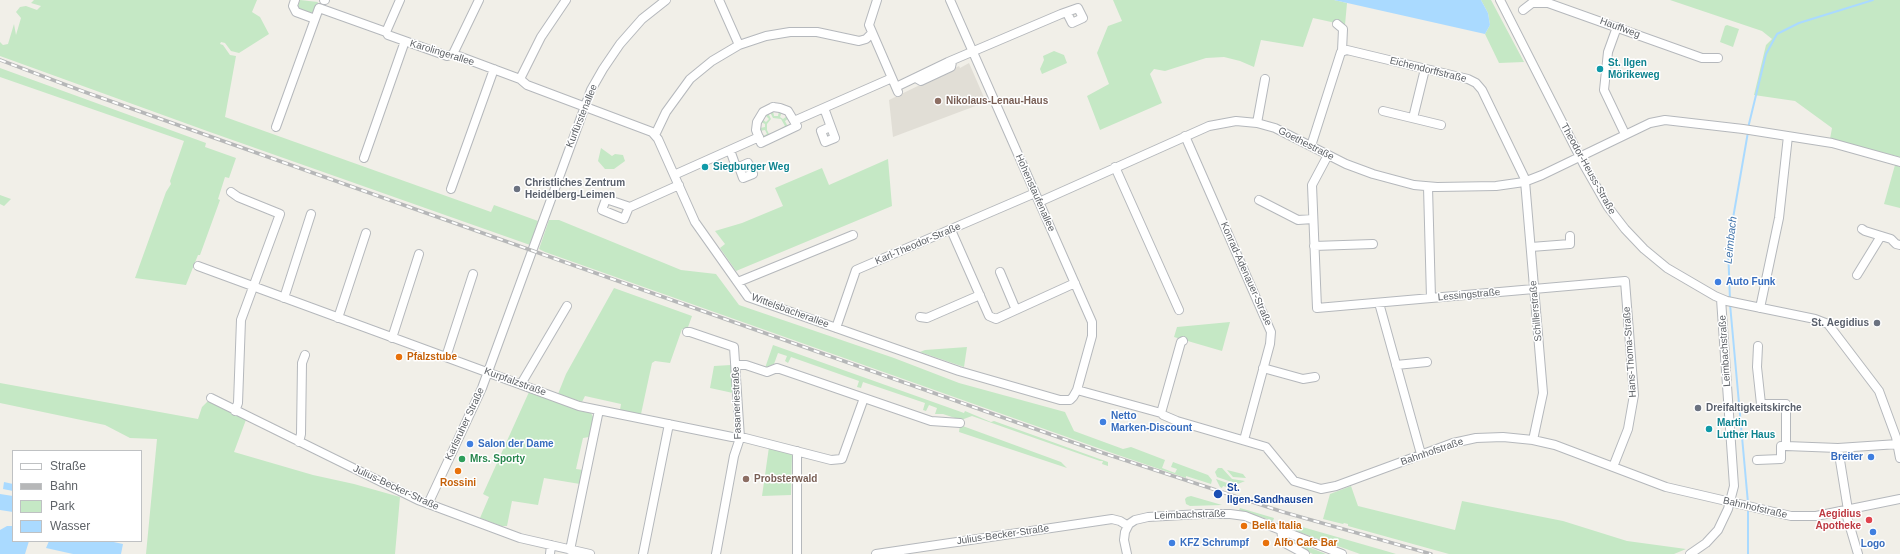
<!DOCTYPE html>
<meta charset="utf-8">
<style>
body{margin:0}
#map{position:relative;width:1900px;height:554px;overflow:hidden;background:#f1efe8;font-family:Arial,sans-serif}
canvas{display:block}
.legend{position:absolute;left:12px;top:450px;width:130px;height:92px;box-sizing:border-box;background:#fff;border:1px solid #bfc1c3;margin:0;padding:5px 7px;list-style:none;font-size:12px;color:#5f6368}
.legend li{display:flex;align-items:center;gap:8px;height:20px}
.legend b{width:20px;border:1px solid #bfc1c3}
</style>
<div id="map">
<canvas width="1900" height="554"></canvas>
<ul class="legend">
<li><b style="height:5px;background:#fff"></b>Straße</li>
<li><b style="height:5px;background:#b6b7b8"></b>Bahn</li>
<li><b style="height:11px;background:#c5e8c5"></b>Park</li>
<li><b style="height:11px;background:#aadaff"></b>Wasser</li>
</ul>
</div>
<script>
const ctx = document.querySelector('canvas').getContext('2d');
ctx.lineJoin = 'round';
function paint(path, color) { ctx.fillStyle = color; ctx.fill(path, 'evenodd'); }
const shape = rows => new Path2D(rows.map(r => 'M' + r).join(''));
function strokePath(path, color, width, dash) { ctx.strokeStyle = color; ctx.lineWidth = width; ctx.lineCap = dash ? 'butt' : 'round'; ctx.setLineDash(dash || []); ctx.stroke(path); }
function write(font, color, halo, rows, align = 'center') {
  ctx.font = font + ' Arial,sans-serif'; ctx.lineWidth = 3; ctx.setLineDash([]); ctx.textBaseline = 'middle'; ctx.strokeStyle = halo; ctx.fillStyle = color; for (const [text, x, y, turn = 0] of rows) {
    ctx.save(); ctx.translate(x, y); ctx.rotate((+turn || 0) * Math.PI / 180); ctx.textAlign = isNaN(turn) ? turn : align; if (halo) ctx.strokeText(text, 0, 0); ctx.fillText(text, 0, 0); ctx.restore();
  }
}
paint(shape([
 [969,63,986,102,893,137,889,100,959,66,960,68]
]), '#e1ded6');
paint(shape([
 [34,0,257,0,252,12,260,17,269,34,239,53,231,51,225,43,221,42,220,44,223,45,230,55,236,56,225,117,491,212,494,205,538,221,530,245,207,131,0,56,0,42,3,45,8,44,14,24,16,35,21,18,16,12,20,7,26,6,37,10,41,6,31,3],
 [300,0,318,2,313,15,297,9],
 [1113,0,1334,0,1347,3,1345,25,1313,18,1303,47,1261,40,1254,67,1240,61,1224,57,1206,58,1165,71,1154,69,1150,74,1162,103,1100,130,1087,96,1109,84,1097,53,1108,26,1122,21],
 [1481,0,1491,0,1524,62,1499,63,1485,34,1490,25,1488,13],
 [1670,0,1900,0,1900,157,1830,139,1832,128,1795,101,1754,95,1766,45,1772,39,1762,31],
 [1727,25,1739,29,1733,47,1720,42,1725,26],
 [1054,51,1064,55,1067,63,1042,74,1040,69,1044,60,1043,56],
 [0,68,206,143,205,147,236,158,229,178,225,177,218,199,220,200,200,255,198,255,186,285,135,278,166,192,171,184,170,181,184,141,0,77],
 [773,111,774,116,778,116,779,111,782,112,780,117,783,119,787,116,789,118,785,121,787,125,791,125,779,131,778,130,785,126,781,119,773,118,770,112],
 [768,113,771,119,767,124,767,130,769,134,776,131,777,132,765,138,763,136,767,134,765,130,760,131,760,128,765,127,765,124,761,122,762,119,766,122,769,119,765,115],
 [601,148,612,156,615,154,623,155,625,161,614,169,605,169,598,161],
 [888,159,892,206,736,271,720,248,725,244,715,231,742,223,783,206,775,188,822,168,829,185],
 [1895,165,1900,167,1900,208,1884,204],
 [0,195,11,199,4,206,0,204],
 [549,220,559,220,681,270,716,274,739,305,894,358,959,383,1065,412,1074,431,1123,449,1131,447,1165,460,1162,468,1175,473,1177,469,1171,467,1173,462,1208,475,1212,480,1211,484,1186,476,1186,478,1115,454,545,252,539,249],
 [614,288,692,316,687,330,682,329,670,363,655,361,652,363,641,414,620,410,621,404,585,396,582,402,558,394,566,374],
 [1230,322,1222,351,1174,337,1177,327],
 [773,345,964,413,965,411,991,422,994,421,1108,462,1108,466,1102,464,1103,461,1100,461,972,416,961,420,943,414,935,414,937,408,929,405,926,411,923,410,925,403,863,382,861,388,857,387,859,381,791,357,788,363,785,361,787,356,778,353,774,364,765,368],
 [967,347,964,367,920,352,925,350],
 [731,365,733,393,710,388,714,366],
 [0,383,198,419,202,407,211,398,247,417,234,452,313,475,354,484,400,497,395,554,146,554,157,439,130,438,105,425,0,403],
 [529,392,591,413,593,417,589,437,583,438,576,469,583,470,580,484,544,478,538,505,512,501,507,526,501,526,480,518,489,497,483,494],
 [960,425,1061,462,1067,468,959,432],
 [769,447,792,453,791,495,762,496],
 [1218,468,1222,468,1232,479,1245,481,1238,484,1217,477,1215,472],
 [1227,470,1243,474,1246,478,1233,477],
 [1216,479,1238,487,1237,490,1223,486,1222,488,1220,487],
 [1351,486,1358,506,1455,530,1462,501,1563,521,1627,541,1686,549,1674,554,1449,554,1348,526,1348,524,1344,523,1343,524,1323,519,1330,494],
 [1191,496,1222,505,1190,506,1186,504,1185,499,1187,497],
 [1240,508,1274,518,1273,521,1239,510],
 [1285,522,1386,551,1396,554,1360,554,1285,527],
 [1286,538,1326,554,1313,554,1295,546,1288,542]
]), '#c5e8c5');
paint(shape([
 [1334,0,1481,0,1488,13,1490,25,1485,34],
 [4,482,13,484,13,491,3,489],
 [0,494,13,496,13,512,0,510],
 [7,526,13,526,13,541,29,541,25,554,0,554,0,530],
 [49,541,109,541,123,544,121,554,73,554,46,548]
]), '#aadaff');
strokePath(shape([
 [1748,128,1766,54,1777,34,1799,23,1873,0],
 [1730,300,1728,247,1748,132],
 [1730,304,1748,503],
 [1748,554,1748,508]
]), '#aadaff', 2);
const minor = shape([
 [295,0,293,6,296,12,315,19],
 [324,0,325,0],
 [719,0,739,45],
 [877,0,869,25,898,92],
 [1500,0,1584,165,1608,207,1625,229,1644,249,1667,268,1715,296,1727,301,1815,319,1828,324,1879,391,1896,437,1900,458],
 [1523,10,1532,3,1548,3,1702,58,1718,58],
 [1337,24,1343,29,1342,51],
 [1617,27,1608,52,1604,90,1625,134],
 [386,32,400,0],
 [453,54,479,0],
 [916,78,921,81,951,67,952,62],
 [520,79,541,37,566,0],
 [896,87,948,62,1061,14,1078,8,1083,18,1072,23,1067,13],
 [773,107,780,108,788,111,797,126,761,143,756,130,757,122,763,112,773,107],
 [824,108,835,138,825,142,821,131,830,127],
 [1383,111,1441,125],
 [1413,118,1425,69],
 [794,121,892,78],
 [1257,123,1265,79],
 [276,127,319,8,386,32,388,35,447,56,453,54,520,79,527,85,652,132,658,139,695,222,748,297,959,371,1060,400,1070,400,1073,397,1077,390,1092,336,1092,322,950,0],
 [655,135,666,112,690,79,712,61,739,45,766,36,790,32,817,32,859,41,866,39,872,33],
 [1185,136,1271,332,1270,344,1244,440],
 [1311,146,1341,52,1347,50,1468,79,1476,83,1482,90,1526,181],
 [730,150,735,164,739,167,748,163,753,174,743,178,739,167],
 [1328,155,1312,185,1317,308,1625,281,1634,395,1628,429,1613,467],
 [364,158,405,41],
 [1115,167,1179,310],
 [674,175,759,137],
 [1525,181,1543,393,1533,440],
 [1428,187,1431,298],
 [451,189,494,69],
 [231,192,238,197,280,214,241,320,238,403,235,411],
 [1259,200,1298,220,1313,219],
 [1039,202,1209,126,1236,121,1257,123,1275,128,1346,164,1373,174,1414,185,1437,187,1496,186,1524,182,1542,175,1650,123,1665,120,1743,129,1832,143,1900,162],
 [629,207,624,219,602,210,606,199,630,207,679,185],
 [1862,229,1865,231,1891,239,1896,244,1900,245],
 [951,230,989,316,996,319,1075,283],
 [1314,246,1373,244],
 [1531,247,1570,244,1570,236],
 [198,266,579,406,732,437,745,438,831,460,842,459,864,398],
 [1000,272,1016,310],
 [1857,275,1881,236],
 [738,282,853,235],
 [284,298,311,214],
 [1379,303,1421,454],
 [1760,308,1779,218,1788,136],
 [920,317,927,318,980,295],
 [338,318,366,233],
 [836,328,856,270,1035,193],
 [687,332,690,332,734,347,740,438,734,456,716,554],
 [392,338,419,254],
 [446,357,473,274],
 [736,365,746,365,767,372,777,368,931,421,960,423],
 [1396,365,1427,362],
 [1263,368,1303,379,1315,377],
 [521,384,567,306],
 [1077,390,1161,413,1163,415,1177,421,1266,447,1294,481,1321,489,1336,486,1453,443,1476,438,1503,437,1533,440,1555,445,1666,487,1791,516,1816,516,1900,499],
 [211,398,418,500,520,538,590,554],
 [1161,413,1181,342,1183,341],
 [299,442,301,434,302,363,305,355],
 [1786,446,1838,448,1898,444],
 [1838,448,1848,510],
 [797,451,797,554],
 [1757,460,1781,459,1781,446,1786,446,1786,404,1761,404,1757,367,1758,346],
 [428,504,482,388,591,90,603,69,620,44,642,19,666,0],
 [1845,510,1858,554],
 [1281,530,1283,542,1305,554],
 [570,550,599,410],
 [550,554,551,545],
 [643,554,669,424],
 [876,554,1112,519,1120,521,1128,526],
 [1127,554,1124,540,1125,532,1129,524,1135,520,1148,517,1201,514,1230,514,1245,516,1342,554],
 [1690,554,1706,543,1718,530,1728,509,1734,486,1721,299]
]);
strokePath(minor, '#b5b8bc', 10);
strokePath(minor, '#fff', 8);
const rail = shape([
 [0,60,82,91,1103,453,1283,512,1431,554]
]);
strokePath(rail, '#b6b7b8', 3.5);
strokePath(rail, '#fff', 2, [6]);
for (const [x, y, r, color] of [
 [1600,69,4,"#0f9aa8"],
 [938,101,4,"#8d6e63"],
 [705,167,4,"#0f9aa8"],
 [517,189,4,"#6b7280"],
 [1718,282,4,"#3f7fe0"],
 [1877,323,4,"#6b7280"],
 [399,357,4,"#e8710a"],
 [1698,408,4,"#6b7280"],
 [1103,422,4,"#3f7fe0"],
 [1709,429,4,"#0f9aa8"],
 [470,444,4,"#3f7fe0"],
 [1871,457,4,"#3f7fe0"],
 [462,459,4,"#2e9e5b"],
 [458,471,4,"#e8710a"],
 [746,479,4,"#8d6e63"],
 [1218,494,5,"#1a4fb4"],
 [1869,520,4,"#e0444e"],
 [1244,526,4,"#e8710a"],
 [1873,532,4,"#3f7fe0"],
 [1172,543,4,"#3f7fe0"],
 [1266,543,4,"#e8710a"]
]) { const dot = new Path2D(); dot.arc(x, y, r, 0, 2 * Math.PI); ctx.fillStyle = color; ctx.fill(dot); strokePath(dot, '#fff', 1.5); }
write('10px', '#5f6368', '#fff', [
 ["Hauffweg",1620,28,20],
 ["Karolingerallee",442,53,17],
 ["Eichendorffstraße",1428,70,14],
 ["Kurfürstenallee",582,116,-68],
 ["Goethestraße",1306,144,27],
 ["Theodor-Heuss-Straße",1588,169,61],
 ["Hohenstaufenallee",1035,193,66],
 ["Karl-Theodor-Straße",918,244,-23],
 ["Konrad-Adenauer-Straße",1246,274,66],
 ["Lessingstraße",1469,295,-5],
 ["Wittelsbacherallee",790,311,20],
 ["Schillerstraße",1536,311,-95],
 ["Leimbachstraße",1725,351,-94],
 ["Hans-Thoma-Straße",1630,352,-94],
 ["Kurpfalzstraße",515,382,20],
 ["Fasaneriestraße",737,403,-92],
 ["Karlsruher Straße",465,424,-65],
 ["Bahnhofstraße",1432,452,-19],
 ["Julius-Becker-Straße",396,488,25],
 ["Bahnhofstraße",1755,508,13],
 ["Leimbachstraße",1190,515,-2],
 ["Julius-Becker-Straße",1003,535,-8]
]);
write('bold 10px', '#0d838f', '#fff', [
 ["St. Ilgen",1608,63],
 ["Mörikeweg",1608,75],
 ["Siegburger Weg",713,167],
 ["Martin",1717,423],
 ["Luther Haus",1717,435]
], 'left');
write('bold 10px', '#785e54', '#fff', [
 ["Nikolaus-Lenau-Haus",946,101],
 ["Probsterwald",754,479]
], 'left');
write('bold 10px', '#5b616d', '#fff', [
 ["Christliches Zentrum",525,183],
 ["Heidelberg-Leimen",525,195],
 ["St. Aegidius",1869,323,"right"],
 ["Dreifaltigkeitskirche",1706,408]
], 'left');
write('bold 10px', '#366cbe', '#fff', [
 ["Auto Funk",1726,282],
 ["Netto",1111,416],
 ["Marken-Discount",1111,428],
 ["Salon der Dame",478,444],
 ["Breiter",1863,457,"right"],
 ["KFZ Schrumpf",1180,543],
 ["Logo",1873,544,"center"]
], 'left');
write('bold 10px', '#c56008', '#fff', [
 ["Pfalzstube",407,357],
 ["Rossini",458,483,"center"],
 ["Bella Italia",1252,526],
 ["Alfo Cafe Bar",1274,543]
], 'left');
write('bold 10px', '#27864d', '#fff', [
 ["Mrs. Sporty",470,459]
], 'left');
write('bold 10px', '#164399', '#fff', [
 ["St.",1227,488],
 ["Ilgen-Sandhausen",1227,500]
], 'left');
write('bold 10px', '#be3a42', '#fff', [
 ["Aegidius",1861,514],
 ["Apotheke",1861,526]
], 'right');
write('italic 11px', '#4174aa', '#fff', [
 ["Leimbach",1731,240,-84]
]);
</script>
